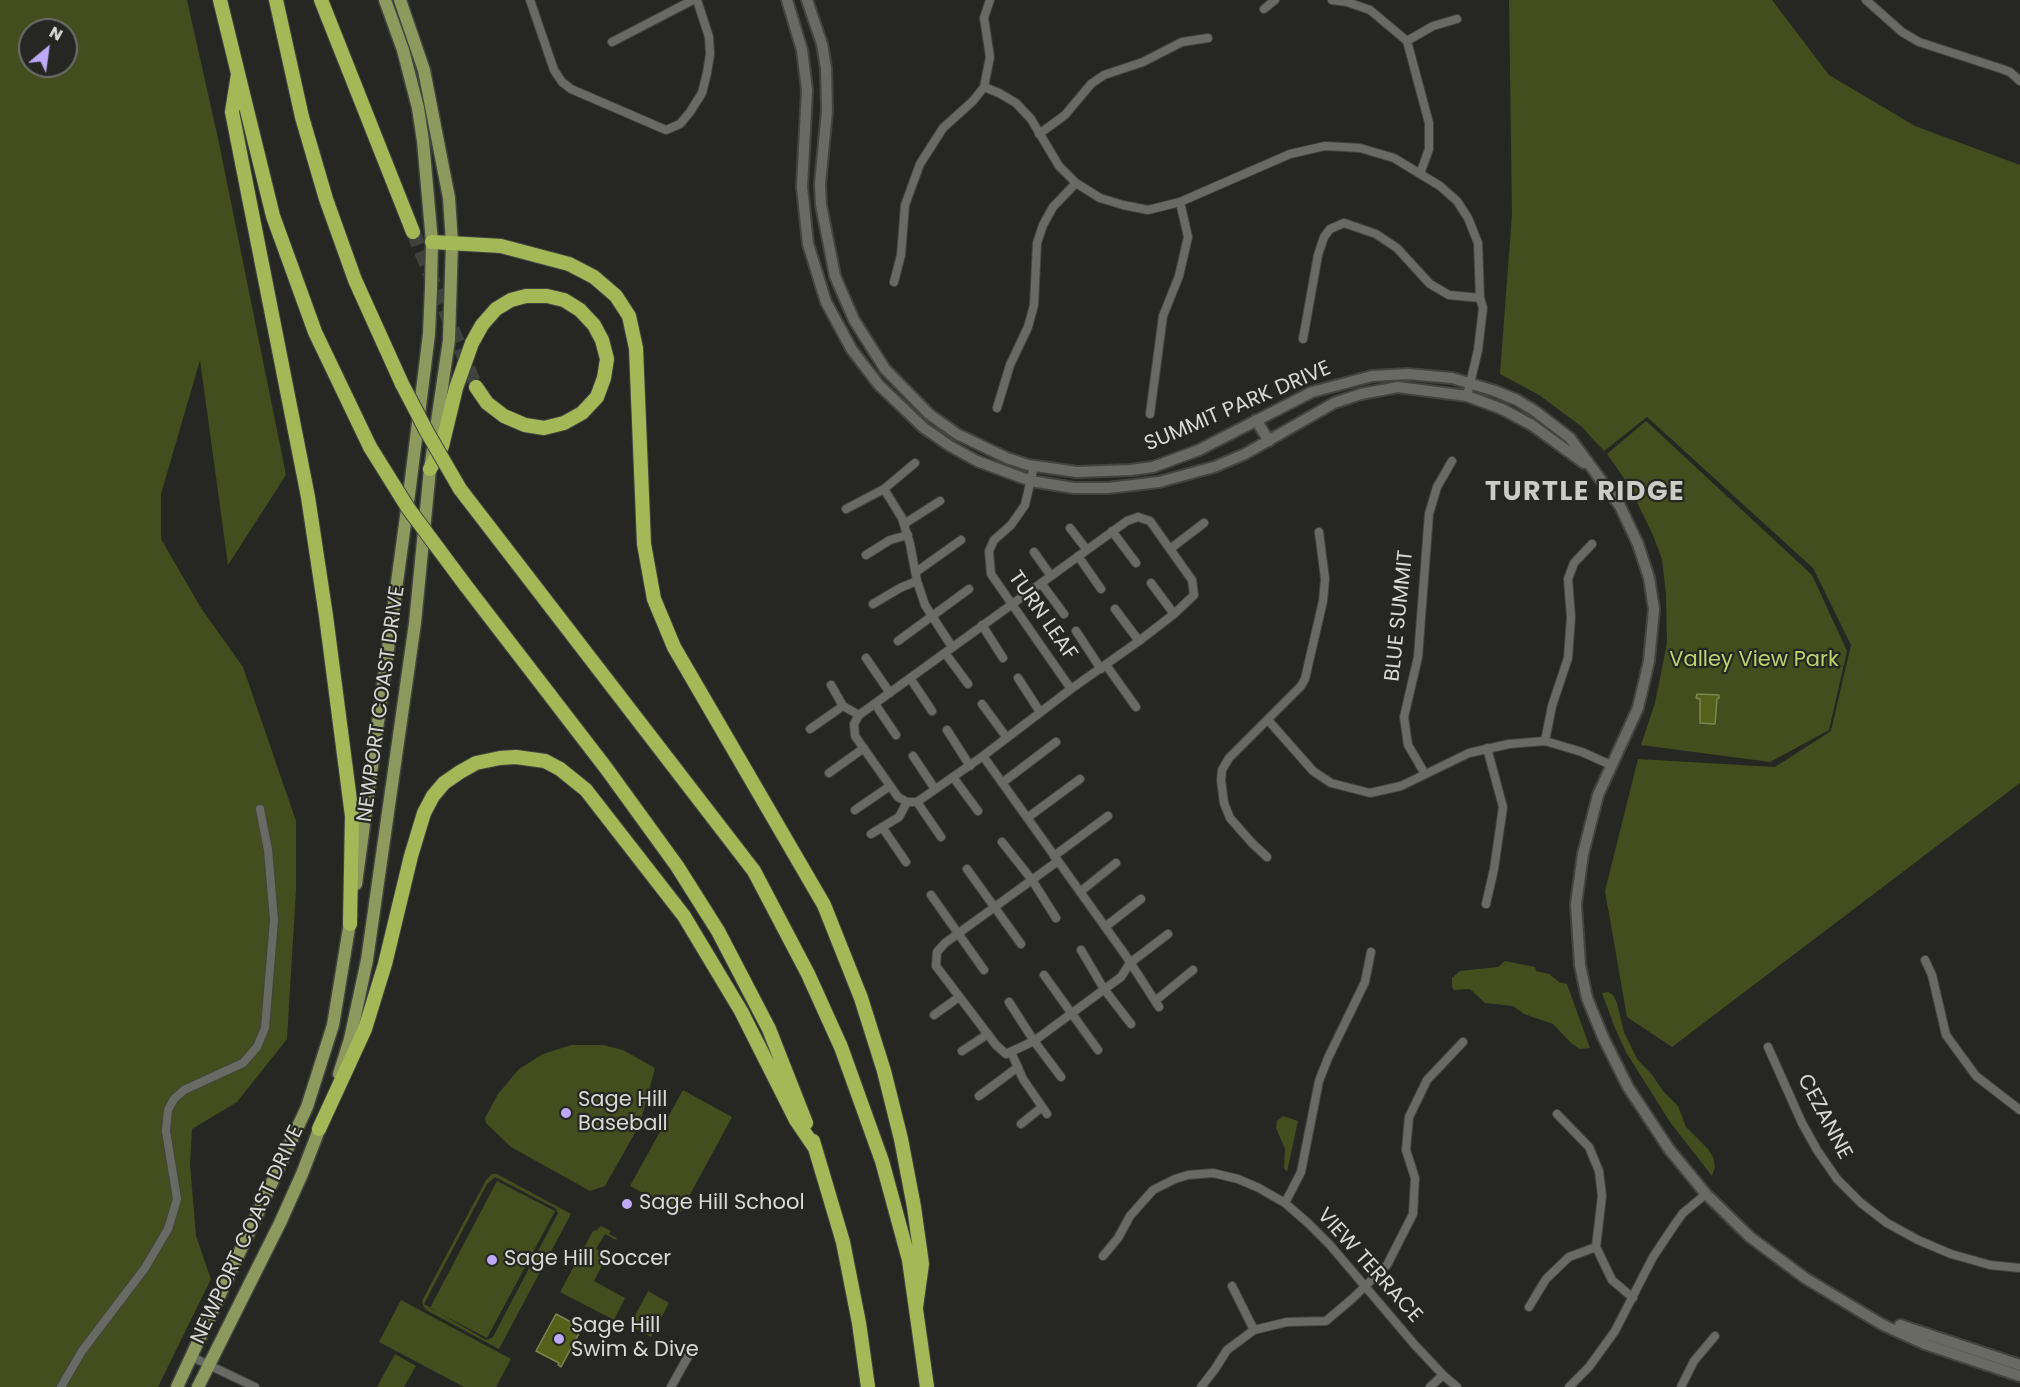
<!DOCTYPE html>
<style>
body{margin:0}
#map{position:relative;width:2020px;height:1387px;overflow:hidden;background:#262722;font-family:Poppins,sans-serif}
canvas{display:block}
.north{position:absolute;left:18px;top:18px;width:60px;height:60px;box-sizing:border-box;background:#262722;border:2px solid #6d6e6a;border-radius:50%;rotate:29deg;font-size:16px;font-weight:700;line-height:24px;text-align:center;color:#d8d9d5}
.north::after{content:'';display:block;margin:auto;width:21px;height:27px;background:#bda9f5;clip-path:polygon(50% 0,100% 100%,50% 72%,0 100%)}
</style>
<div id="map">
<canvas width="2020" height="1387"></canvas>
<div class="north">N</div>
</div>
<script>
const ctx = document.querySelector('canvas').getContext('2d');
ctx.lineJoin = 'round';
function paint(path, color) { ctx.fillStyle = color; ctx.fill(path, 'evenodd'); }
const shape = rows => new Path2D(rows.map(r => 'M' + r).join(''));
function strokePath(path, color, width, dash) { ctx.strokeStyle = color; ctx.lineWidth = width; ctx.lineCap = dash ? 'butt' : 'round'; ctx.setLineDash(dash || []); ctx.stroke(path); }
function write(font, color, halo, rows, align = 'center') {
  ctx.font = font + ' Poppins,sans-serif'; ctx.lineWidth = 4.5; ctx.setLineDash([]); ctx.textBaseline = 'middle'; ctx.strokeStyle = halo; ctx.fillStyle = color; for (const [text, x, y, turn = 0] of rows) {
    ctx.save(); ctx.translate(x, y); ctx.rotate((+turn || 0) * Math.PI / 180); ctx.textAlign = isNaN(turn) ? turn : align; if (halo) ctx.strokeText(text, 0, 0); ctx.fillText(text, 0, 0); ctx.restore();
  }
}
paint(shape([
 [0,0,187,0,219,143,286,475,228,565,200,360,161,494,161,539,201,608,243,667,296,821,296,890,287,1039,237,1102,192,1129,190,1164,196,1236,211,1279,158,1387,0,1387],
 [30,30,66,30,66,66,30,66],
 [1509,0,1772,0,1829,75,1915,126,2020,165,2020,783,1672,1047,1627,1017,1605,891,1638,759,1775,767,1831,731,1851,645,1813,568,1647,417,1604,451,1582,427,1539,395,1500,374,1512,214],
 [1646,421,1812,575,1847,651,1829,730,1770,762,1641,745,1655,703,1667,643,1666,594,1662,559,1652,533,1628,484,1607,454],
 [1505,961,1535,967,1536,971,1549,974,1559,982,1567,984,1590,1048,1580,1049,1571,1043,1553,1024,1524,1014,1513,1006,1485,1003,1470,989,1454,990,1452,987,1452,978,1460,971,1498,967],
 [1608,992,1613,995,1617,1003,1624,1032,1637,1059,1653,1076,1663,1091,1678,1106,1686,1127,1708,1149,1713,1157,1715,1167,1712,1176,1670,1122,1626,1052,1615,1028,1602,993],
 [571,1045,603,1045,623,1050,655,1068,640,1124,605,1186,590,1191,511,1147,486,1123,485,1118,498,1094,519,1069,543,1054],
 [683,1090,732,1117,680,1213,630,1186],
 [1283,1116,1298,1121,1287,1172,1284,1168,1285,1149,1276,1128,1277,1121],
 [492,1174,497,1174,571,1214,499,1349,426,1310,422,1303,423,1299,486,1180],
 [495,1177,555,1208,558,1213,493,1337,486,1340,424,1304,487,1184],
 [497,1181,555,1211,487,1338,430,1308],
 [601,1226,611,1231,609,1234,617,1238,616,1240,605,1234,596,1249,607,1256,594,1281,625,1298,614,1320,560,1292,593,1231,597,1230],
 [648,1291,669,1303,651,1337,630,1325],
 [401,1300,511,1359,496,1387,464,1387,379,1342],
 [395,1354,416,1366,404,1387,377,1387]
]), '#444d1e');
const water = shape([
 [1697,694,1719,695,1719,698,1717,699,1715,724,1700,723,1700,699,1696,698,1697,694],
 [556,1314,582,1328,561,1367,558,1365,559,1363,536,1351,556,1314]
]);
paint(water, '#55611a');
strokePath(water, '#7c8552', 1.5);
strokePath(shape([
 [413,232,476,387]
]), '#41423d', 14, [14, 7]);
const street = shape([
 [530,0,554,70,562,82,571,89,666,130,680,124,690,112,702,93,707,73,710,54,709,37,697,0],
 [1332,0,1347,2,1370,10,1407,41,1429,123,1429,149,1420,174],
 [1866,0,1902,32,1919,42,2002,69,2010,72,2020,81],
 [1264,9,1275,0],
 [1407,41,1433,26,1457,19],
 [612,42,693,0],
 [984,87,999,93,1016,103,1031,119,1059,166,1076,183,1100,198,1123,205,1148,210,1180,202,1290,154,1325,146,1360,148,1394,158,1440,186,1457,201,1468,218,1478,243,1480,298,1483,308,1478,350,1467,396],
 [1039,134,1065,115,1091,84,1104,75,1143,62,1182,42,1208,38],
 [894,282,901,255,905,205,920,164,943,128,973,101,984,87,990,57,984,18,990,0],
 [1303,339,1318,255,1324,237,1330,229,1344,223,1376,234,1397,248,1430,284,1449,295,1480,298],
 [997,408,1010,365,1028,327,1034,305,1037,243,1043,225,1053,207,1076,183],
 [1150,414,1163,316,1179,276,1188,237,1180,202],
 [1034,466,1025,505,1011,525,994,540,989,551,991,574,1071,689],
 [884,489,902,518,910,544,917,581,925,605,952,647],
 [846,509,884,489,915,463],
 [1138,517,1150,521,1192,580,1194,595,1174,614,1139,641,1071,689,983,756,917,802,907,802,898,797,855,736,854,724,859,715,1127,521,1138,517],
 [904,524,940,501],
 [1070,528,1087,550],
 [1112,531,1136,563],
 [1170,549,1204,523],
 [1034,552,1051,576],
 [866,555,890,540,908,535],
 [1078,556,1101,589],
 [916,572,961,540],
 [1041,583,1064,614],
 [1151,583,1174,614],
 [873,604,900,588,917,581],
 [1115,609,1139,641],
 [982,625,1003,658],
 [1076,631,1101,669],
 [898,641,969,589],
 [945,653,968,684],
 [866,658,890,693],
 [1106,665,1136,707],
 [910,678,932,711],
 [1018,678,1040,712],
 [831,685,843,706,859,715],
 [875,704,896,735],
 [982,704,1007,738],
 [1268,720,1313,771,1331,783,1370,793,1401,786,1469,753,1509,744,1545,741,1582,752,1611,765],
 [810,729,843,706],
 [947,730,970,766],
 [1545,741,1552,706,1568,658,1571,617,1568,579,1574,563,1592,544],
 [913,756,935,789],
 [983,756,1126,956,1159,1007],
 [829,773,864,748],
 [1425,774,1408,745,1404,717,1418,657,1429,514,1437,487,1452,461],
 [953,777,978,811],
 [1002,783,1056,742],
 [917,802,941,837],
 [855,810,890,786],
 [1027,818,1080,779],
 [882,827,906,862],
 [871,834,899,817,907,802],
 [1002,842,1032,880,1056,918],
 [1054,856,1108,816],
 [1267,857,1252,843,1230,818,1224,803,1221,780,1222,770,1229,758,1301,686,1305,679,1323,601,1325,579,1319,532],
 [1058,861,945,943,937,952,936,966,996,1045,1006,1054,1034,1041,1121,977,1130,963,1168,934],
 [967,869,1021,944],
 [1080,892,1116,863],
 [931,895,984,970],
 [1486,904,1494,869,1503,807,1487,748],
 [1105,927,1141,899],
 [1081,950,1104,989,1131,1024],
 [1925,960,1932,975,1946,1035,1976,1076,2020,1110],
 [1044,975,1098,1050],
 [1155,1001,1193,970],
 [1009,1002,1034,1041,1061,1077],
 [934,1015,959,997],
 [1768,1047,1802,1123,1817,1150,1837,1179,1861,1203,1887,1223,1918,1240,1951,1254,1990,1265,2020,1268],
 [962,1051,988,1034],
 [1011,1052,1023,1079,1047,1114],
 [979,1096,1018,1067],
 [1557,1114,1589,1147,1599,1171,1602,1196,1596,1247,1612,1280,1633,1298],
 [1021,1124,1042,1107],
 [1285,1203,1301,1172,1319,1081,1328,1058,1365,982,1371,952],
 [1103,1256,1118,1238,1130,1216,1153,1190,1175,1179,1188,1175,1213,1173,1238,1179,1259,1188,1285,1203,1308,1223,1330,1245,1414,1344,1443,1375,1457,1387],
 [1232,1286,1254,1330],
 [1529,1307,1546,1279,1569,1257,1596,1247],
 [190,1356,255,1387],
 [61,1387,82,1351,145,1268,168,1229,177,1199,166,1131,168,1110,174,1099,184,1090,243,1063,257,1047,265,1028,274,920,268,850,260,809],
 [671,1387,690,1353],
 [1201,1387,1215,1369,1227,1350,1254,1330,1287,1322,1326,1321,1353,1298,1387,1265,1413,1214,1415,1178,1406,1150,1409,1117,1427,1080,1463,1042],
 [1430,1387,1443,1375],
 [1569,1387,1589,1367,1615,1331,1653,1257,1675,1224,1683,1213,1706,1194],
 [1681,1387,1694,1361,1715,1336]
]);
const secondary = shape([
 [787,0,802,50,807,90,802,187,808,244,826,302,852,350,879,385,924,428,950,446,977,461,1031,481,1074,488,1108,488,1159,482,1214,467,1245,454,1334,403,1361,394,1398,387,1467,396,1502,409,1532,425,1584,463],
 [807,0,822,44,826,68,827,111,820,184,821,205,835,276,854,320,885,369,929,414,957,434,1007,458,1028,465,1077,472,1131,470,1153,467,1199,450,1312,392,1372,376,1408,374,1452,378,1495,391,1517,400,1535,411,1570,438,1620,506,1638,544,1649,578,1654,609,1649,661,1638,708,1598,795,1583,854,1576,904,1580,965,1587,998,1603,1037,1628,1087,1669,1149,1706,1194,1750,1237,1805,1278,1883,1325,1925,1344,2020,1376],
 [1256,420,1269,441],
 [1900,1325,2020,1365]
]);
const primary = shape([
 [356,884,410,487,429,334,431,288,432,242,423,141,418,108,403,50,385,0],
 [339,1074,350,1039,367,960,415,623,430,469,449,340,452,243,449,198,424,70,400,0],
 [177,1387,307,1107,333,1025,351,916],
 [198,1387,280,1223,302,1174,322,1122]
]);
const highway = shape([
 [220,0,273,216,315,332,370,447],
 [276,0,302,117,326,199,355,280,402,384],
 [321,0,413,232],
 [238,74,232,112,308,497,326,616,352,816,350,924],
 [432,242,501,246,569,264,594,277,616,296,629,316,636,348,644,544,654,599,674,647,824,905,861,998,884,1071,901,1139,914,1207,922,1264,916,1307],
 [430,469,442,446,456,388,472,343,482,325,496,309,511,300,526,296,547,296,564,300,580,310,594,325,602,340,607,359,604,378,597,397,582,413,564,423,544,428,525,425,504,416,487,403,476,387],
 [460,489,754,871,808,974,841,1047,882,1161,909,1260,927,1387],
 [466,586,606,768,677,866,718,931,769,1029,806,1123],
 [319,1129,365,1029,385,964,411,856,424,813,433,796,444,783,460,772,476,763,500,758,516,757,545,761,560,769,586,790,684,916,741,1011,796,1120,815,1148],
 [813,1141,843,1242,859,1323,868,1387]
]);
strokePath(street, '#434440', 10);
strokePath(secondary, '#434440', 14);
strokePath(primary, '#434440', 15);
strokePath(highway, '#434440', 16);
strokePath(street, '#696a64', 8);
strokePath(secondary, '#696a64', 10);
strokePath(primary, '#8d995d', 12);
strokePath(highway, '#a5b858', 14);
const highwayBridge = shape([
 [402,384,427,432,460,489],
 [370,447,408,508,466,586]
]);
strokePath(highwayBridge, '#434440', 16, []);
strokePath(highwayBridge, '#a5b858', 14);
for (const [x, y, r, color] of [
 [566,1113,6,"#bda9f5"],
 [627,1204,6,"#bda9f5"],
 [492,1260,6,"#bda9f5"],
 [559,1339,6,"#bda9f5"]
]) { const dot = new Path2D(); dot.arc(x, y, r, 0, 2 * Math.PI); ctx.fillStyle = color; ctx.fill(dot); strokePath(dot, '#262722', 2); }
write('21px', '#d8d9d5', '#262722', [
 ["SUMMIT PARK DRIVE",1238,407,-23],
 ["TURN LEAF",1042,616,55],
 ["BLUE SUMMIT",1400,616,-84],
 ["NEWPORT COAST DRIVE",382,704,-82],
 ["CEZANNE",1824,1117,62],
 ["NEWPORT COAST DRIVE",248,1235,-65],
 ["VIEW TERRACE",1369,1266,48]
]);
write('21px', '#bed270', '#262722', [
 ["Valley View Park",1754,661]
]);
write('21px', '#d8d9d5', '#262722', [
 ["Sage Hill",578,1101],
 ["Baseball",578,1125],
 ["Sage Hill School",639,1204],
 ["Sage Hill Soccer",504,1260],
 ["Sage Hill",571,1327],
 ["Swim & Dive",571,1351]
], 'left');
ctx.letterSpacing = '1.5px';
write('bold 27px', '#caccc5', '#262722', [
 ["TURTLE RIDGE",1585,493]
]);
ctx.letterSpacing = '0px';
</script>
